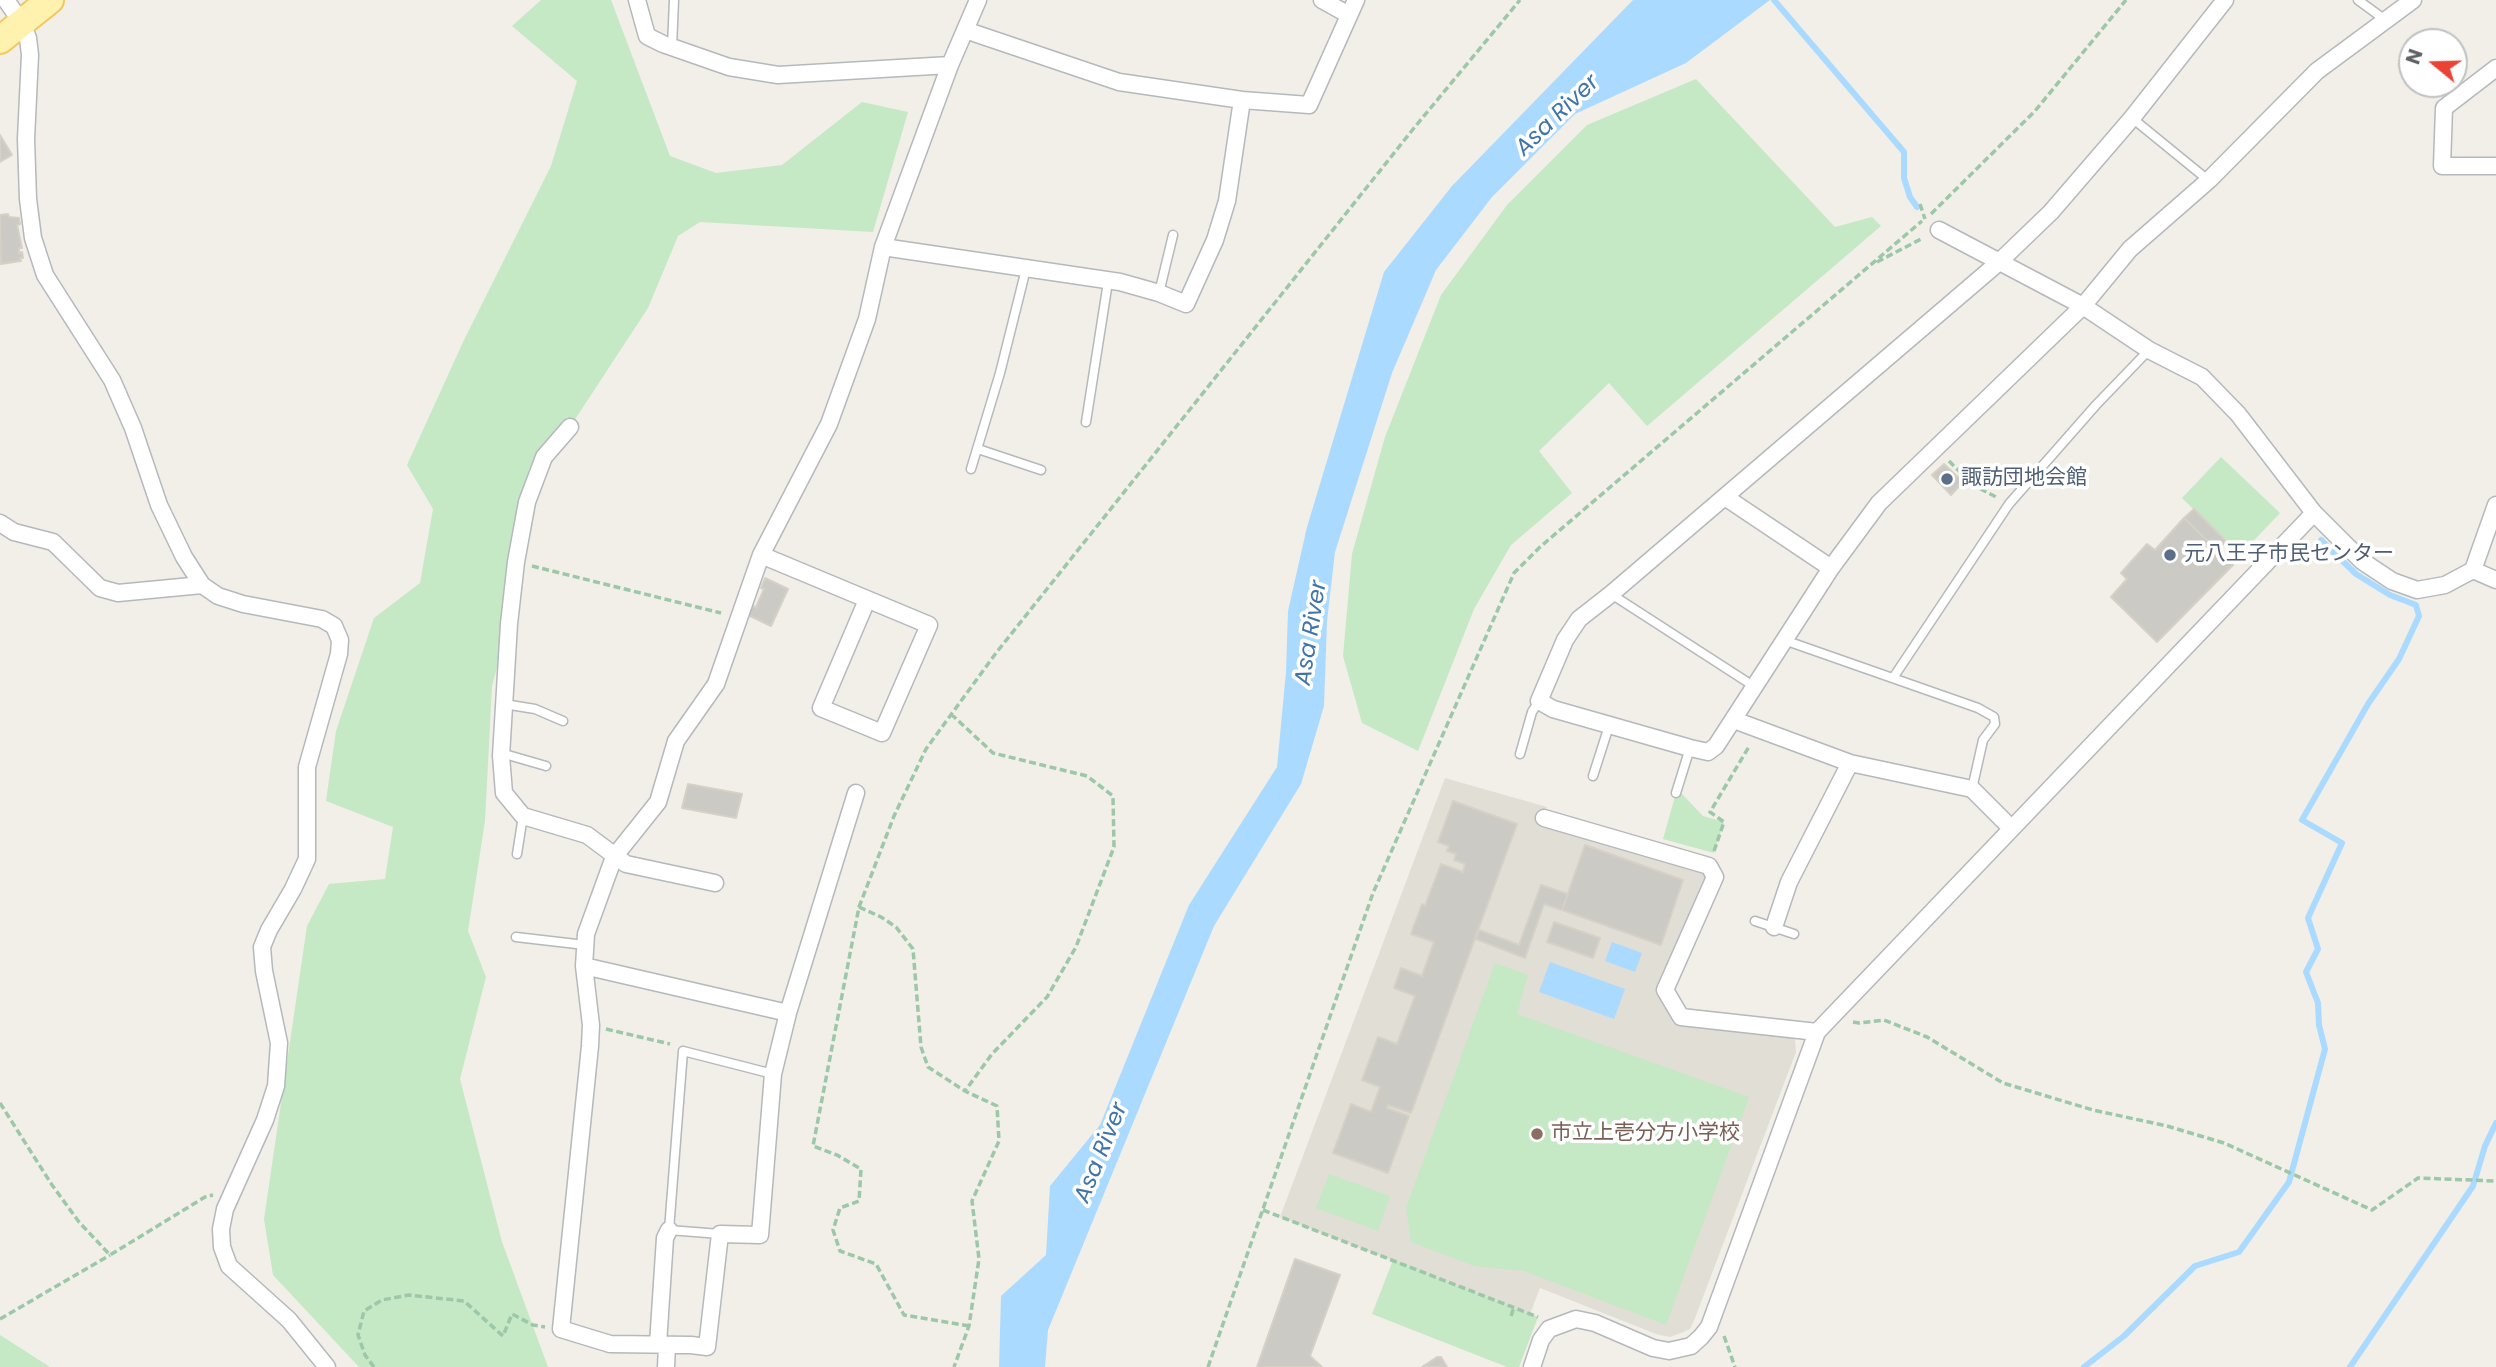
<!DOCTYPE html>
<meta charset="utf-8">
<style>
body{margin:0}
#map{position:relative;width:2496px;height:1367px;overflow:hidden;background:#f1efe8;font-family:Poppins,sans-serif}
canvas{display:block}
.north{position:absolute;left:2398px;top:28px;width:70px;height:70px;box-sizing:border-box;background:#fff;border:2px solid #bfc1c3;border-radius:50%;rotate:289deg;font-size:19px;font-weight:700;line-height:28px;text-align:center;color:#5f6368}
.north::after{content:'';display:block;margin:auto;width:24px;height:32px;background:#ea4335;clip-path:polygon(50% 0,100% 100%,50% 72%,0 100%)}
</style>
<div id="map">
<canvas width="2496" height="1367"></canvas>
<div class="north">N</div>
</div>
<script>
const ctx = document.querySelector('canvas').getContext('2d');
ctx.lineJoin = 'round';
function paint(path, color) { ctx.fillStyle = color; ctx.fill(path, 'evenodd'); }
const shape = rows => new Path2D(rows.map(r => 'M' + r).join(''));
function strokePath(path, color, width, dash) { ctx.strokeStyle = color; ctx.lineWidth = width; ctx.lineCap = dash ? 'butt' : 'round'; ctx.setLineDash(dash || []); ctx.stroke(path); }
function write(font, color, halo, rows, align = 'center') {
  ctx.font = font + ' Poppins,"Noto Sans JP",sans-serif'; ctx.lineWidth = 7; ctx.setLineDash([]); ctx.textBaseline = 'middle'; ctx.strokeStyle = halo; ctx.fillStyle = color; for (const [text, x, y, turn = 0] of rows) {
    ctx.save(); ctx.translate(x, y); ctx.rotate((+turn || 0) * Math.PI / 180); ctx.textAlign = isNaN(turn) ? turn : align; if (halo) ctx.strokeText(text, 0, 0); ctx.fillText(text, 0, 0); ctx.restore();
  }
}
paint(shape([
 [1445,778,1547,807,1544,818,1709,866,1715,877,1665,990,1676,1011,1799,1029,1795,1040,1796,1052,1695,1318,1690,1329,1681,1333,1670,1337,1656,1334,1540,1288,1530,1314,1280,1217]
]), '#e1ded6');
paint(shape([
 [541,0,611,0,670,156,716,173,782,165,862,102,908,112,873,232,700,222,678,236,648,308,570,427,544,457,509,624,492,686,485,821,468,931,486,977,460,1079,502,1242,548,1367,359,1367,273,1275,264,1219,307,926,329,884,385,879,393,827,326,801,336,731,374,618,420,583,433,509,407,465,464,340,551,166,577,81,512,26],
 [1696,79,1835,227,1872,217,1881,226,1647,426,1609,383,1539,451,1572,493,1511,545,1474,609,1418,751,1362,723,1343,656,1352,554,1385,437,1441,295,1507,205,1587,125],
 [2221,457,2280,513,2240,555,2182,498],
 [1676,793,1682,794,1703,816,1724,822,1714,853,1663,839],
 [1495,963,1528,975,1517,1014,1749,1097,1666,1325,1524,1271,1474,1266,1411,1242,1406,1208],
 [1329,1174,1390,1196,1378,1231,1316,1208],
 [1393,1260,1538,1317,1519,1367,1507,1367,1372,1314],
 [0,1335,11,1342,50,1367,0,1367]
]), '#c5e8c5');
paint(shape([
 [1633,0,1770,0,1686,63,1575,114,1492,197,1436,270,1392,373,1335,552,1327,621,1324,706,1301,784,1214,926,1048,1330,1045,1367,999,1367,1001,1296,1046,1255,1050,1186,1100,1125,1189,905,1277,767,1286,672,1288,611,1307,527,1384,272,1452,186],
 [1612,942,1642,953,1635,972,1605,961],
 [1550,962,1625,989,1614,1019,1539,992]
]), '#aadaff');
strokePath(shape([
 [1774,0,1904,152,1904,178,1910,197,1917,207],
 [2084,1367,2124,1336,2195,1266,2239,1252,2289,1182,2325,1049,2319,1025,2318,1003,2306,972,2318,949,2308,918,2342,843,2302,820,2368,704,2399,659,2419,616,2416,605,2390,595,2356,574,2321,540],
 [2350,1367,2473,1186,2485,1146,2496,1123]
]), '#aadaff', 6);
const building = shape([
 [0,135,12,155,0,162,0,135],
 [8,214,9,217,19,218,20,224,17,225,22,248,19,248,19,253,22,252,23,258,20,258,21,261,1,264,0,215,8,214],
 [1944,464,1963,482,1951,495,1932,475,1944,464],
 [2194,509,2226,541,2217,550,2184,518,2194,509],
 [2184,518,2233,565,2157,642,2111,597,2127,579,2121,573,2147,544,2155,550,2184,518],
 [765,578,788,589,771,626,748,615,752,606,756,607,764,589,761,588,765,578],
 [688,784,742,794,736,818,682,808,688,784],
 [1453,801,1517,824,1411,1113,1388,1105,1387,1108,1409,1116,1388,1173,1333,1153,1351,1104,1371,1112,1380,1087,1362,1080,1378,1037,1397,1044,1415,996,1394,988,1401,968,1422,976,1434,942,1411,934,1422,904,1425,906,1441,864,1463,872,1465,864,1454,860,1456,854,1447,851,1449,846,1438,842,1453,801],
 [1585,845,1683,880,1661,945,1562,910,1585,845],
 [1541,885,1568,894,1562,910,1544,904,1525,958,1476,939,1479,930,1519,945,1541,885],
 [1554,922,1600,938,1593,958,1547,942,1554,922],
 [1295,1259,1340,1275,1310,1356,1322,1367,1257,1367,1295,1259],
 [1437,1357,1441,1357,1447,1367,1422,1367,1437,1357]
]);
paint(building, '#cccac5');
strokePath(building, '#d6d1c6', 2);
const service = shape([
 [2358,0,2384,19],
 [672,47,674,0],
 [2132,118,2208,180],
 [1159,293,1173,235],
 [1086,422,1108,282],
 [978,449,1041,470],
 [971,469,1000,373,1026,269],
 [1611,594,1755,687],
 [1784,640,1978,708,1994,717,1995,724,1983,740,1972,789],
 [1893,678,2009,504,2096,405,2149,350],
 [504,704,535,709,563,721],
 [501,753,546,766],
 [1520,754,1532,712,1539,701],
 [1593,776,1609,726],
 [1676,793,1690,748],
 [517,854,523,816],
 [1755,921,1794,934],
 [516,937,585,945],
 [720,1234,669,1230,683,1051,773,1074]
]);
const minor = shape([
 [6,0,22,23,28,38,30,55,26,139,28,199,33,238,45,275,112,380,133,428,159,505,184,557,202,585,218,596,243,604,322,619,334,626,340,640,339,654,307,767,307,859,293,889,269,930,262,947,264,971,279,1043,276,1086,265,1120,225,1209,221,1229,222,1247,229,1266,289,1320,327,1367],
 [637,0,647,36,663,44,729,67,778,75,950,65],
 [1322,0,1349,15],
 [2225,0,2132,118,2051,212,1998,263,1611,594,1579,619,1565,640,1539,701,1553,709,1690,748,1708,752,1716,746,1831,568,1879,503,2083,306,2130,249,2209,180,2317,71,2413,0],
 [965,30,1119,82,1242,100,1309,105,1356,0],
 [2496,68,2444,108,2442,166,2496,166],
 [1939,230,2083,306,2149,350,2202,377,2238,414,2314,513,2362,561,2392,581,2417,590,2445,585,2473,570,2496,580],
 [883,247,1120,282,1159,293,1186,304,1215,240,1227,201,1242,100],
 [570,427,544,457,527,502,516,562,509,624,501,756,504,793,523,816,587,835,626,864,715,883],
 [1725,497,1831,568],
 [0,523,14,532,53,542,100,588,118,593,202,585],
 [761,555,929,625,882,733,821,708,867,600],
 [2473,570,2496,505],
 [1734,720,1850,763,1972,789,2011,828],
 [856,793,788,1013,773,1074,760,1235,720,1234,707,1347,691,1345,610,1344,561,1329,590,1046,591,1025,584,966,586,934,614,857,658,802,676,741,716,684,761,555,829,424,867,319,883,247,950,65,978,0],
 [1544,818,1709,866,1715,877,1665,990,1681,1017,1817,1032],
 [1774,927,1789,882,1850,763],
 [584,966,788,1013],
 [658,1344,665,1238,669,1230],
 [666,1367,667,1345],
 [1532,1367,1541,1340,1549,1329,1576,1319,1595,1323,1653,1348,1669,1351,1691,1346,1701,1337,1709,1327,1817,1032,2314,513]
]);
const primary = shape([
 [0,40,50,0]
]);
strokePath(service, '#b5b8bc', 11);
strokePath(minor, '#b5b8bc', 19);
strokePath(primary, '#f2c960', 30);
strokePath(shape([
 [1920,204,1925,219],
 [1931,214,2035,111,2126,0],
 [1877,262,1923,238],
 [1949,461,1973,485,1998,498],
 [532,566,721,613],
 [951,714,993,753,1087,776,1113,796,1114,847,1076,947,1047,997,992,1054,965,1091],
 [1714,851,1724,822,1710,812,1750,745],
 [859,907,881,917,896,927,913,949,921,1047,928,1067,965,1091,997,1106,999,1141,972,1201,979,1259,969,1326,954,1367],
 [1853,1022,1859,1023,1884,1020,1927,1037,2003,1083,2093,1110,2167,1126,2224,1143,2372,1210,2418,1178,2496,1181],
 [606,1029,670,1044],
 [0,1103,52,1185,79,1222,110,1255,205,1197,213,1195],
 [1263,1210,1538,1317],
 [1511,1316,1514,1307],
 [0,1319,110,1255],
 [969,1326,904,1315,876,1264,840,1251,833,1230,840,1208,859,1201,861,1169,837,1155,813,1146,859,907,894,816,926,749,996,653,1414,128,1520,0],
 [1724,1336,1735,1367],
 [374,1367,365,1355,358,1335,364,1311,382,1300,409,1295,464,1301,503,1336,512,1314,533,1325,545,1327],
 [1208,1367,1373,893,1514,573,1540,547,1922,221]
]), '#9cc7a9', 3.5, [7, 3.5]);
strokePath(service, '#fff', 8);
strokePath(minor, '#fff', 16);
strokePath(primary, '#fff2af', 26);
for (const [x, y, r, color] of [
 [1947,479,7,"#5c6f8a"],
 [2170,555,7,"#5c6f8a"],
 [1537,1134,7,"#8d6e63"]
]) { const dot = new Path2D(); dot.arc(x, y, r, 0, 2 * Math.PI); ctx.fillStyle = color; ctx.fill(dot); strokePath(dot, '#fff', 2.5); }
write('21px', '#4e5e75', '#fff', [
 ["諏訪団地会館",1961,479],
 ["元八王子市民センター",2184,555]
], 'left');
write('21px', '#785e54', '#fff', [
 ["市立上壱分方小学校",1551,1134]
], 'left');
write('italic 23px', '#4174aa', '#fff', [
 ["Asa River",1558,116,-44],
 ["Asa River",1312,633,-81],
 ["Asa River",1102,1153,-68]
]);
</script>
